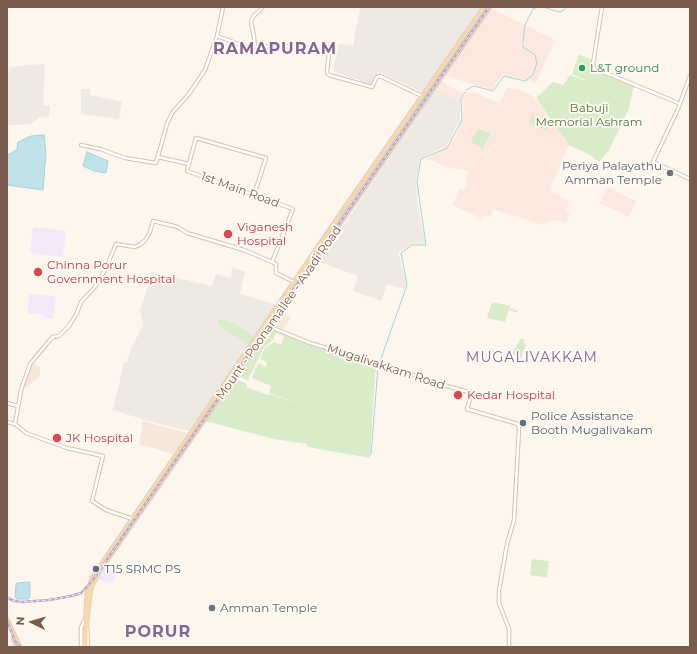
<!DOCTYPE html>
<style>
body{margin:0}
#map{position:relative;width:697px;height:654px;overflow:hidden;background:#fdf6ec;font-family:Montserrat,sans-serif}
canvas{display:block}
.frame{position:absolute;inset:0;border:8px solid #7a5c4d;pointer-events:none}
.north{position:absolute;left:12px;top:602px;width:40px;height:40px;-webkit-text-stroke:3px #fffaf3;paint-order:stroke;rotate:275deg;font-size:11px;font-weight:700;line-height:16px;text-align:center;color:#7a5c4d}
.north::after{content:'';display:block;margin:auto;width:14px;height:18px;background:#7a5c4d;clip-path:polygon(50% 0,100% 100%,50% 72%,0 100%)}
</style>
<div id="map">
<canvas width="697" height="654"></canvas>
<div class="frame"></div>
<div class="north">N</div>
</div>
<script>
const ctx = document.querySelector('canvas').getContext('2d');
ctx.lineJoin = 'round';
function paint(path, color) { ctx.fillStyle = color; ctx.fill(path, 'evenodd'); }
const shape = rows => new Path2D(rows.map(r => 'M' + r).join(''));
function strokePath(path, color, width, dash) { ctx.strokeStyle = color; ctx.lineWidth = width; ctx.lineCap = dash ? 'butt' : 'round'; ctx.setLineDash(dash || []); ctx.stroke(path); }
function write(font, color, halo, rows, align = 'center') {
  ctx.font = font + ' Montserrat,sans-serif'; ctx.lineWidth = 3.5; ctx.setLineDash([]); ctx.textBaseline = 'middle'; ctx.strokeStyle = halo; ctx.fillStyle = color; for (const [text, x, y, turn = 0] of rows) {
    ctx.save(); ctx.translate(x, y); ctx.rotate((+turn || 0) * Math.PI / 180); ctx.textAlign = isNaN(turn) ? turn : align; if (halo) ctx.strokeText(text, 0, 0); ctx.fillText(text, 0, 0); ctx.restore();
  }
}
paint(shape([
 [281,312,291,317,282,331,272,326],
 [32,363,40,367,40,374,38,378,27,387,23,385],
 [143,421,187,433,173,454,139,444]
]), '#f5e8da');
paint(shape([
 [492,9,555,40,536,83,503,74,492,90,446,76],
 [441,81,452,88,463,92,476,93,499,103,507,88,520,89,534,97,569,144,550,190,569,202,566,211,570,213,566,222,552,220,543,225,493,209,490,217,483,215,482,219,453,205,459,189,465,190,468,171,444,166,427,159,454,141,463,119,463,102,451,97,436,89],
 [607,187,636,201,629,217,600,203]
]), '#fde8e0');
paint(shape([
 [360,7,380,8,481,7,424,93,379,72,372,85,333,71,339,44,353,46],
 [45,64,43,105,50,106,49,118,40,117,33,123,20,125,7,125,7,68,18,66],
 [81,89,91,89,90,95,122,102,119,119,81,114],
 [436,89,451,97,460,101,460,120,446,146,421,158,416,181,417,199,425,243,412,244,398,252,406,285,405,289,387,284,381,301,353,291,358,276,319,262],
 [232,268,245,271,240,294,278,305,256,338,227,320,219,326,250,346,189,431,145,420,113,410,124,362,127,363,130,351,143,325,140,311,152,272,212,286,216,274,231,278]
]), '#efe9e4');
paint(shape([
 [33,227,66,231,63,257,30,253],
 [29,294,56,296,53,319,44,318,44,315,28,313],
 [105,567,117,570,114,583,97,580]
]), '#f3e8fa');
paint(shape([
 [579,54,592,60,590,70,591,68,634,86,628,111,609,150,599,162,590,155,569,145,536,98,553,82,563,85,570,75,586,81,586,80,572,74],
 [532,115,549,123,546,130,529,122],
 [479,129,487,132,491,132,482,150,480,146,472,143,473,137],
 [492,302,510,306,510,308,518,311,517,313,509,310,505,322,487,318],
 [221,319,227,320,245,330,256,338,250,346,219,326,218,321],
 [270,328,314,347,377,365,375,374,370,458,307,447,307,444,274,439,205,421,235,378,247,384,246,387,268,395,269,394,305,405,269,393,271,386,252,378,258,363,266,367,267,362,260,359,265,348,274,342,281,345,284,336,276,333,273,340,264,347,251,374,250,374,248,379,249,381,237,376],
 [521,338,525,340,523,343,526,345,521,358,512,354],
 [532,559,549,561,547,578,530,575]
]), '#d8ecc9');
const water = shape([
 [44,135,46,154,43,190,7,185,7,155,10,154,17,149,18,142,31,136,44,135],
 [87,152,108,161,106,173,94,171,83,166,87,152],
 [29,582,30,584,30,597,28,599,17,599,15,597,16,585,17,583,29,582]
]);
paint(water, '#bfe3e8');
strokePath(water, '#a5d3da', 1);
strokePath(shape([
 [543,7,559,12,564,10,566,7],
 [523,42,525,25,533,9,538,7],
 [466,90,474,86,493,91,504,76,525,81,533,75,537,63,535,55,523,47,523,45],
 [464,93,465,92],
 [462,97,463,95],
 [371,454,378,367,407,285,401,253,412,245,426,245,417,182,421,159,447,148,462,120,461,99]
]), '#a5d3da', 1);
const secondary = shape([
 [602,7,593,64,594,68,676,102,679,104],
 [217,36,247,47,296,46,329,53,327,71,327,73,329,75,372,87,377,77,380,76,422,96],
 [255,47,254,37,251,22,253,17,263,7],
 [690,76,678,109,653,162,690,179],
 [81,145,100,149,125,158,156,163,167,124,172,113,189,94,205,70,217,36,223,7],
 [158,157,189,164],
 [254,195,266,158,196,138,187,171,293,209,272,262],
 [268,326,310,343,387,366,436,383,472,393,467,409,518,424,519,429,514,520,507,544,499,591,499,603,509,629,509,647],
 [7,403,18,406],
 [7,422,15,424,26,433,67,448,103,456,92,501,106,510,133,519],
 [15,424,21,390,30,364,50,340,53,337,59,336,69,326,77,313,81,302,95,287,106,268,116,244,135,247,141,244,146,239,150,232,153,221,178,227,187,233,244,250,272,262,276,264,276,273,294,282],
 [87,626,88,647],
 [81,647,81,628,84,621]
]);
const primary = shape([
 [7,619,20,647],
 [13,638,17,647],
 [84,647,87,594,92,578,343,210,484,7],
 [86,647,86,629,90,594,92,586,99,572,490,7]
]);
strokePath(secondary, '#d6c0b0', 4.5);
strokePath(primary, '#dad1cd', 5);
strokePath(secondary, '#fff', 2.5);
strokePath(primary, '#fbd9a5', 3);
const rail = shape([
 [7,598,15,601,21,602,49,600,71,596,81,593,92,581,489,7],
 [7,621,15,641,20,647]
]);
strokePath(rail, '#b9a8c9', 2.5);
strokePath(rail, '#fffaf3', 1, [3]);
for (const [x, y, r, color] of [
 [582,68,4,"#2e9e5b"],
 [670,173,4,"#6b7280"],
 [228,234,5,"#e0444e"],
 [38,272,5,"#e0444e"],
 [458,395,5,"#e0444e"],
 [523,423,4,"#5c6f8a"],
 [57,438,5,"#e0444e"],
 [96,569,4,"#5c6f8a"],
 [212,608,4,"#6b7280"]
]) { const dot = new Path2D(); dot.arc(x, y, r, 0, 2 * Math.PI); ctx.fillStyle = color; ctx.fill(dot); strokePath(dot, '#fffaf3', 1.5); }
write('12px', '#27864d', '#fffaf3', [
 ["L&T ground",590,68]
], 'left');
write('12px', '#537a41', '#fffaf3', [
 ["Babuji",589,108],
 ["Memorial Ashram",589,122]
]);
write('12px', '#5b616d', '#fffaf3', [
 ["Periya Palayathu",662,166],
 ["Amman Temple",662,180],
 ["Amman Temple",220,608,"left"]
], 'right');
write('12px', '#7a5c4d', '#fffaf3', [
 ["1st Main Road",240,190,20],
 ["Mount - Poonamallee - Avadi Road",279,313,-55],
 ["Mugalivakkam Road",386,367,18]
]);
write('12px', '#be3a42', '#fffaf3', [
 ["Viganesh",237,227],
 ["Hospital",237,241],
 ["Chinna Porur",47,265],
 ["Government Hospital",47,279],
 ["Kedar Hospital",467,395],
 ["JK Hospital",66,438]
], 'left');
write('12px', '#4e5e75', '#fffaf3', [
 ["Police Assistance",531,416],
 ["Booth Mugalivakam",531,430],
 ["T15 SRMC PS",104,569]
], 'left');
ctx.letterSpacing = '1px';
write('14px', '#846695', '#fffaf3', [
 ["MUGALIVAKKAM",532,358]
]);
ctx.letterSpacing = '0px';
ctx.letterSpacing = '1px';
write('bold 16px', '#846695', '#fffaf3', [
 ["RAMAPURAM",275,49],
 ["PORUR",158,632]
]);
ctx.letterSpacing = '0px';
</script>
